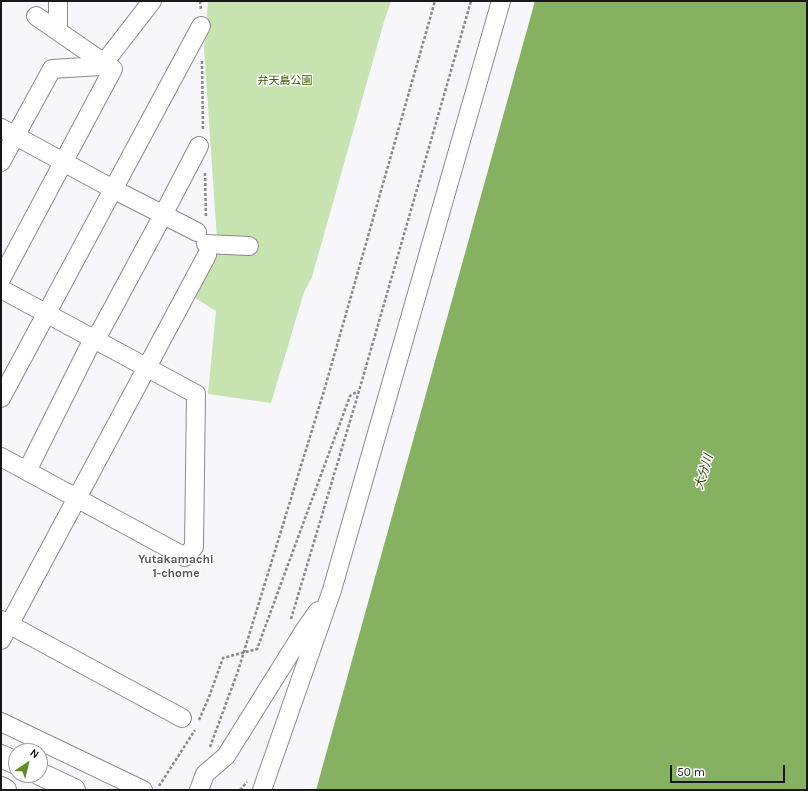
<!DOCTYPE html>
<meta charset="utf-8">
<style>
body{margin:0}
#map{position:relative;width:808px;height:791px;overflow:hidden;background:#f6f6fb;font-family:Karla,sans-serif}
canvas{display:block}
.frame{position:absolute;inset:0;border:2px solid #18181a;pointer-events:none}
.north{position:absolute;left:8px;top:743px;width:40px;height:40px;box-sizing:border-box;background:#fff;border:1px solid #a3a3a3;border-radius:50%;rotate:35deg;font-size:11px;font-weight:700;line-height:16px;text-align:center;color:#18181a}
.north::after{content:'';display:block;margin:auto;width:14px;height:18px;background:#5b8d23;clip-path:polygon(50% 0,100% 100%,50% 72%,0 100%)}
.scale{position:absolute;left:670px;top:765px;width:115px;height:18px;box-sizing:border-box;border:2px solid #18181a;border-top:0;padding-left:5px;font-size:12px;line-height:14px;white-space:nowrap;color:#18181a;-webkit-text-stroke:3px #fff;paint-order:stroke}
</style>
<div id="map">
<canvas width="808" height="791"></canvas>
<div class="frame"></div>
<div class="north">N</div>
<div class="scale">50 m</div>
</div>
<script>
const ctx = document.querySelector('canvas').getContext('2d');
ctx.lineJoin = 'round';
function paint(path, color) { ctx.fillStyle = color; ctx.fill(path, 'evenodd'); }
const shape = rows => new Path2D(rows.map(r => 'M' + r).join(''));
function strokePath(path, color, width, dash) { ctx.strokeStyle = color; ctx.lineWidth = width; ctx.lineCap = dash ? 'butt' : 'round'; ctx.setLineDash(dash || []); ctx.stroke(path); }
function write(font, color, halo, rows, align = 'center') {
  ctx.font = font + ' Karla,"Noto Sans JP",sans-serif'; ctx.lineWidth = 3; ctx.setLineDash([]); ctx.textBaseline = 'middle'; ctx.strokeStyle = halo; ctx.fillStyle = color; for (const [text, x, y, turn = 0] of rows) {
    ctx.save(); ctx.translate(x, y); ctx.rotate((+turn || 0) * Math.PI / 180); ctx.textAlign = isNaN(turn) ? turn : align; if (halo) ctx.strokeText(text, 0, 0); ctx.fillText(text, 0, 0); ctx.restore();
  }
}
paint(shape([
 [208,1,391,1,383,25,312,277,304,292,271,403,208,394,216,311,195,298,217,250,217,239,204,48]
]), '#c6e3b0');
paint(shape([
 [535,1,807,1,807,790,316,790]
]), '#86b161');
const minor = shape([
 [58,1,58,31],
 [1,128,113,189,197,232],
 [1,162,52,69,100,66,104,63,36,16],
 [206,244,249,246],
 [1,279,113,69,104,63,152,1],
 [1,289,196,394,194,547,185,557,1,457],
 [1,398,201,26],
 [27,471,93,339,101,330,163,215,199,146],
 [1,620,182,718],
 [1,640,207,255],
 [1,722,143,790],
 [199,790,205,774,226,756,304,631,318,611],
 [262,790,332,590,501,1]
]);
const major = shape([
 [1,756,16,763],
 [40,774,74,790],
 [1,788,5,790]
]);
strokePath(minor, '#8b8b8f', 20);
strokePath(major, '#8b8b8f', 24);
strokePath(shape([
 [200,1,201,10],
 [202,61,203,130],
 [205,173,206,218],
 [291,619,359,391,471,1],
 [199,720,209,697,223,658,257,649,350,396,358,391],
 [210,747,238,671,324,391,435,1],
 [159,786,195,730],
 [240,790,247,782]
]), '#89898d', 2.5, [3, 2]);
strokePath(minor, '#fff', 18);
strokePath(major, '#fff', 22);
write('11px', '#3a6009', '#fff', [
 ["弁天島公園",285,81]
]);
write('italic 12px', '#2a450b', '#fff', [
 ["大分川",704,472,-73]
]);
write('bold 12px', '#56555a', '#fff', [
 ["Yutakamachi",176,560],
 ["1-chome",176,574]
]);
</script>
